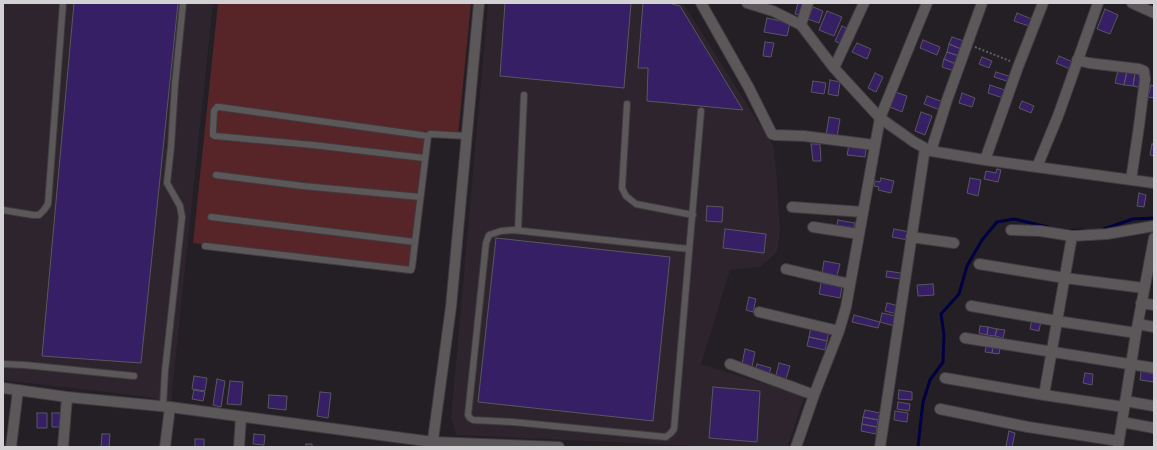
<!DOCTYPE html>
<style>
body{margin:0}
#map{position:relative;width:1157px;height:450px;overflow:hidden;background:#231f24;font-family:Rubik,sans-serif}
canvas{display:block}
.frame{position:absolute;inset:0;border:4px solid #d4d1d4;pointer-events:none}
</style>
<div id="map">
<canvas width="1157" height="450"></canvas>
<div class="frame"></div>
</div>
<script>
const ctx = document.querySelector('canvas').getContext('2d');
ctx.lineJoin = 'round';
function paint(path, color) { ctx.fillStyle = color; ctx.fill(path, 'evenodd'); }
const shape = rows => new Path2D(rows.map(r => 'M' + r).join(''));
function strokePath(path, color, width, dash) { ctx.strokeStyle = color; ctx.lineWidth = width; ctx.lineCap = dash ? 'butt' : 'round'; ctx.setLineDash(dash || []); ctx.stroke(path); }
paint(shape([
 [3,3,213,3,171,402,148,397,3,380],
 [488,3,683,3,774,147,777,181,780,232,777,252,760,267,730,270,701,364,805,396,787,447,718,447,457,435,451,419]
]), '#2d242e');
paint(shape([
 [218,3,471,3,458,135,425,131,424,158,408,274,193,243]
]), '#572428');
strokePath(shape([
 [1101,230,1133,219,1154,218],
 [1069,231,1083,230],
 [918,447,923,402,930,380,943,362,944,335,941,314,959,294,967,266,982,240,997,222,1014,219,1048,227]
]), '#010141', 3);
const building = shape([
 [74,3,178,3,141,363,42,356,74,3],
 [505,3,631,3,624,88,500,76,505,3],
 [643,3,672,3,672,4,680,6,743,110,647,101,648,68,638,68,643,3],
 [798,3,803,3,802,16,795,14,798,3],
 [813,7,823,11,819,23,808,19,813,7],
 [1105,9,1118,15,1110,34,1097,29,1105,9],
 [827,11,842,17,834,36,819,30,827,11],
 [1017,13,1034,20,1032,27,1014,21,1017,13],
 [767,18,790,23,787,36,764,32,767,18],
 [842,26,850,30,843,45,835,41,842,26],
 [952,37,964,41,961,49,949,44,952,37],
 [923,40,940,47,937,55,920,48,923,40],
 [765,42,774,43,771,57,763,56,765,42],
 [857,43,871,49,867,59,852,52,857,43],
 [949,44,961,49,959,56,947,52,949,44],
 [947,52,959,56,956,64,944,59,947,52],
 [1059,56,1075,63,1072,70,1056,63,1059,56],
 [982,57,992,61,989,68,979,64,982,57],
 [944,59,956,64,954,71,942,67,944,59],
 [1118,70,1127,71,1124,85,1115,83,1118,70],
 [1127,71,1135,73,1133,86,1124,85,1127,71],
 [996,72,1012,77,1010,82,994,77,996,72],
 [875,73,883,77,876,92,868,88,875,73],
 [1135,73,1144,74,1142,88,1133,86,1135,73],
 [830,80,840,82,838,96,828,94,830,80],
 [813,81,826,83,824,94,811,92,813,81],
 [990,85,1005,90,1003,98,988,93,990,85],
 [1151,85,1154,86,1154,98,1148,97,1151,85],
 [895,92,907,96,902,112,890,107,895,92],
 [962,93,975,98,972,107,959,103,962,93],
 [927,96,943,102,940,110,924,104,927,96],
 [1022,101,1034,106,1031,113,1019,108,1022,101],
 [921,112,932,116,925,135,915,131,921,112],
 [829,117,840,119,837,137,826,135,829,117],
 [811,144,820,144,821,161,813,161,811,144],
 [1152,144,1154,144,1154,156,1150,155,1152,144],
 [849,145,866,148,865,157,847,155,849,145],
 [997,169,1001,170,998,182,984,179,986,171,996,173,997,169],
 [881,178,894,181,891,193,878,190,879,187,874,186,875,181,880,182,881,178],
 [970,178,981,180,978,196,967,193,970,178],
 [1139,193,1146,195,1144,207,1137,206,1139,193],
 [707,206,723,207,722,222,706,221,707,206],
 [838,220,855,223,853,231,836,228,838,220],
 [725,229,766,234,764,253,723,248,725,229],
 [894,229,910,232,908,240,892,237,894,229],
 [496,238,670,257,653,421,478,402,496,238],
 [824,261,840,264,837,276,822,273,824,261],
 [887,271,901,273,900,279,886,277,887,271],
 [821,283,842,287,840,298,819,294,821,283],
 [933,284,934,295,918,296,917,285,933,284],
 [749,297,756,299,753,312,746,310,749,297],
 [887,303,899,306,897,314,885,311,887,303],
 [882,313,896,316,894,326,880,322,882,313],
 [854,315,880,322,878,328,852,322,854,315],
 [1032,319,1041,321,1039,331,1030,329,1032,319],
 [980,326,988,327,987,335,979,333,980,326],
 [811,327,829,331,827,341,809,337,811,327],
 [988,327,997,329,995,336,987,335,988,327],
 [997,329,1005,330,1003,338,995,336,997,329],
 [809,337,827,341,825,350,807,346,809,337],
 [986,346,993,347,992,353,985,352,986,346],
 [993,347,1000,348,999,354,992,353,993,347],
 [745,349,755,352,752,367,742,364,745,349],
 [779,363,790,366,785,382,775,379,779,363],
 [757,364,771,368,768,376,755,371,757,364],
 [1141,371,1154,374,1154,382,1140,380,1141,371],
 [1085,373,1093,374,1092,385,1083,383,1085,373],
 [194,376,207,378,205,391,192,389,194,376],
 [217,379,225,381,221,407,213,405,217,379],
 [230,381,243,382,241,405,227,404,230,381],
 [713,387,760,391,757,442,709,438,713,387],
 [194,390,205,392,203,401,192,399,194,390],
 [899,390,912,392,912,400,898,399,899,390],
 [320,392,331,393,328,418,317,416,320,392],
 [269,395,287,396,286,410,268,408,269,395],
 [898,402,910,404,909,411,897,409,898,402],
 [865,410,880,413,878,420,863,417,865,410],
 [895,411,908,413,907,422,894,420,895,411],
 [37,413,47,413,47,428,37,428,37,413],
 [52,413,62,413,62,427,52,427,52,413],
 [863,417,878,420,877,427,862,424,863,417],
 [862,424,877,427,876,434,861,431,862,424],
 [1009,431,1015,433,1012,447,1006,446,1009,431],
 [102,434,110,434,109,447,101,447,102,434],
 [254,434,265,435,264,445,253,444,254,434],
 [195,439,204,439,204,447,195,447,195,439],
 [306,444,312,444,312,447,306,447,306,444]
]);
paint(building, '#361f64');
strokePath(building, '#58575e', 1);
const service = shape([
 [627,104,622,188,626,196,636,204,693,215],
 [424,158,313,145,215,136,213,135,213,131,214,111,217,107,219,107,428,136,430,134,467,136],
 [216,175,303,186,420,197],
 [3,210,33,215,39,215,44,210,48,204,63,3],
 [211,217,415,242],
 [518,230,524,95],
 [205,246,411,270,412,267,428,136],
 [689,249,513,230,501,231,489,235,486,243,468,415,470,418,473,420,513,422,666,437,671,433,674,429,701,111],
 [3,364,25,365,134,376],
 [163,406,165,371,182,217,180,206,167,183,171,147,175,84,183,3]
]);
const minor = shape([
 [701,3,749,88,772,134,775,135,804,136,874,145],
 [747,3,773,11,801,25,834,68,880,118,914,142,925,148,931,151,985,160,1154,183],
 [1132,3,1154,13],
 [801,25,808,3],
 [1077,60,1089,63,1139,69,1144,71,1145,79,1139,126,1131,180],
 [834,68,864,3],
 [931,151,947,100,982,3],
 [985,160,1018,67,1043,3],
 [1037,167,1058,116,1098,3],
 [792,207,863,212],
 [813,227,859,234],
 [1011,230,1040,231,1072,236,1107,234,1154,226],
 [911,237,954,243],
 [979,264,1065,278,1144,288],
 [786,269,850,284],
 [1141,303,1154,305],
 [971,306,1057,321,1136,333],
 [759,312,839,331],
 [1138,324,1154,327],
 [965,338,1154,368],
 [730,364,814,395],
 [945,378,1044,395,1124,407],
 [1044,395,1072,236],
 [1125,401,1154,406],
 [940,409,1028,427,1119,441],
 [1122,422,1154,428],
 [433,442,559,447],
 [11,447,18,390],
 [63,447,67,397],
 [165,447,170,407],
 [239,447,241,417],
 [796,447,814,395,839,331,846,307,880,118,927,3],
 [880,447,925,148],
 [1118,447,1136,333,1154,238]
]);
const tertiary = shape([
 [3,388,67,397,170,407,433,442],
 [432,447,451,307,479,3]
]);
strokePath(service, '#3f3b40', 8);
strokePath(minor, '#3f3b40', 12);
strokePath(tertiary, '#3f3b40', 12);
strokePath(shape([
 [975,47,1010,61]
]), '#615d62', 2, [2, 2]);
strokePath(service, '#5c585a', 6);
strokePath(minor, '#5c585a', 10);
strokePath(tertiary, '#5c585a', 10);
</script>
